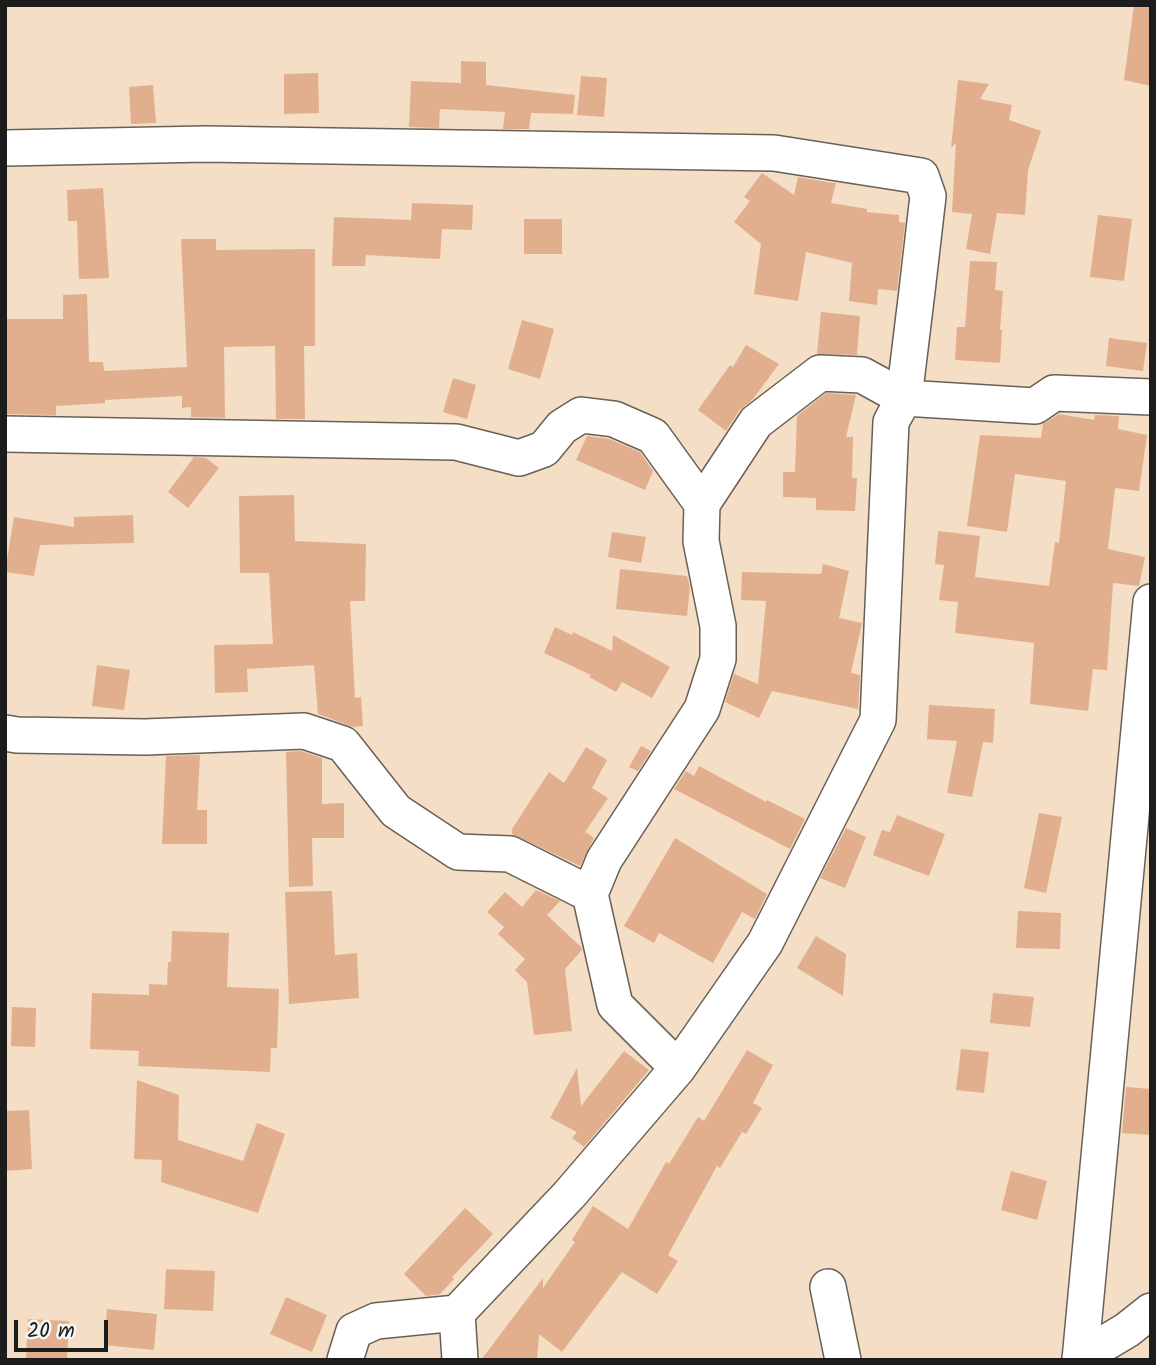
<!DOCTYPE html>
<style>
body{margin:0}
#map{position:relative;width:1156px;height:1365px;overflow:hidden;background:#f4dec5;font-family:Kalam,sans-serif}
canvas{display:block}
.frame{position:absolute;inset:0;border:7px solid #1c1c1c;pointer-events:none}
.scale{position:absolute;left:14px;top:1320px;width:94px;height:32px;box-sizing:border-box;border:4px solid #1c1c1c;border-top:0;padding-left:9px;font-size:21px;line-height:24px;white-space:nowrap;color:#1c1c1c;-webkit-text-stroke:5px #f6f6f2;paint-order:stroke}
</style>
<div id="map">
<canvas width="1156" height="1365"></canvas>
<div class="frame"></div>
<div class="scale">20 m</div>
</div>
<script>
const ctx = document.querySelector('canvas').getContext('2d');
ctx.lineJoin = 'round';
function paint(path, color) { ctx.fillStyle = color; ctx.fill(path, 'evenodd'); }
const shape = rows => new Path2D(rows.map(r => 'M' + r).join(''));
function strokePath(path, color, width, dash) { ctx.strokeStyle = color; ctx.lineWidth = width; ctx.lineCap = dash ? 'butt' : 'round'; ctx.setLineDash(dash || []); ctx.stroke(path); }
paint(shape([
 [1134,5,1151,5,1151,86,1124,80],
 [461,61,486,62,486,85,575,95,573,114,531,113,529,129,503,129,505,112,440,109,439,128,409,127,411,81,461,83],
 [318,73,319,113,284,114,284,74],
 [581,76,607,78,604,117,577,115],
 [958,80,989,84,980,99,1012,105,1009,120,1041,131,1028,170,1025,215,997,213,990,254,966,249,972,214,952,212,956,143,951,148],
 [153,85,156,123,131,124,129,87],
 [762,173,794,195,798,177,833,183,836,183,831,203,867,209,867,212,899,215,899,222,905,223,897,291,878,289,877,305,849,301,852,263,806,252,798,301,754,294,761,244,734,222,750,201,744,197],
 [103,188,109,278,79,279,77,221,68,221,67,190],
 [412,203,473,205,472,230,442,229,440,259,366,255,365,266,332,266,334,217,411,220],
 [1098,215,1132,219,1124,281,1090,277],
 [524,219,562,219,562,254,524,254],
 [181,239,216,239,216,250,315,249,315,346,304,346,305,419,276,419,275,346,224,347,225,418,191,417,191,407,182,408,182,396,105,400,105,403,56,406,56,415,5,414,5,319,63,319,63,295,87,294,89,362,103,362,104,371,187,367],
 [970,261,997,262,995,290,1003,291,1000,330,1002,330,1000,363,955,360,957,327,965,327],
 [821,312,860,316,857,355,817,354],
 [522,320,554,329,540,379,508,369],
 [1109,338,1147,343,1143,371,1106,366],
 [746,345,779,364,753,399,739,411,726,431,698,410,730,365,733,367],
 [453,378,476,385,467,419,443,412],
 [826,393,856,395,846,437,853,437,852,478,857,478,855,511,816,510,816,498,783,497,783,472,795,472,797,416],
 [1059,414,1094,420,1095,415,1119,416,1118,429,1147,435,1139,491,1115,488,1108,549,1145,557,1139,586,1113,583,1107,670,1093,669,1088,711,1030,704,1034,643,955,633,958,602,939,600,944,565,935,564,938,531,980,536,975,577,1049,586,1055,542,1059,543,1066,481,1015,474,1007,532,967,526,980,435,1041,438,1043,424],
 [587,436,609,439,640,452,653,471,645,490,576,460],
 [194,457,206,458,219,468,188,508,168,492],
 [294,495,295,541,366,544,365,601,350,601,355,698,361,697,363,726,353,727,318,714,314,665,247,669,248,692,215,693,214,645,273,644,269,573,240,573,239,496],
 [133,515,134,543,40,545,34,576,5,572,14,517,74,527,74,517],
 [612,532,646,537,641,563,608,557],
 [823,564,849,571,839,618,862,623,851,673,860,675,858,709,772,691,759,718,725,702,734,674,758,684,766,601,741,600,742,572,821,574],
 [620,569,687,576,690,587,687,616,616,609],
 [555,627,572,635,573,632,612,651,613,635,670,667,652,698,622,682,616,692,589,677,591,675,544,653],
 [97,665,130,670,124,710,92,706],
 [929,705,995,709,993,743,983,742,972,797,947,793,957,741,927,739],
 [641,746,651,751,638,771,629,767],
 [586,747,607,760,592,788,608,798,583,835,586,832,594,838,580,866,512,834,512,829,549,772,564,783],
 [301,751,322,758,322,804,344,803,344,838,312,838,313,886,289,887,286,752],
 [200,755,197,810,207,810,207,844,162,844,166,756],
 [699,766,766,802,767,800,805,819,790,849,674,789,686,771,694,776],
 [1039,813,1062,817,1046,893,1024,888],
 [897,815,945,834,929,876,873,855,882,830,890,832],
 [846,828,866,837,845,888,820,878],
 [675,838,767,894,755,919,742,912,713,963,659,933,654,943,624,926],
 [536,890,560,901,547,915,581,947,582,950,565,969,572,1031,534,1035,527,982,515,970,525,959,498,934,504,927,487,912,505,892,522,907],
 [332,891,335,955,357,953,359,998,289,1004,285,892],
 [1018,911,1061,913,1060,949,1016,948],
 [172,931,229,933,227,987,279,989,277,1048,271,1048,270,1072,138,1066,139,1051,90,1049,92,993,149,995,149,984,167,985,168,962,171,962],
 [816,936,846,954,843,996,797,968],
 [993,993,1034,997,1030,1027,990,1023],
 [12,1007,36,1008,35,1047,11,1046],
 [961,1049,989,1052,984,1093,956,1090],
 [747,1050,773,1065,753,1103,762,1108,746,1134,742,1132,720,1168,717,1166,668,1255,678,1261,657,1294,622,1272,562,1352,539,1334,537,1360,481,1360,543,1278,543,1288,575,1242,572,1240,593,1206,628,1229,666,1162,669,1164,698,1117,704,1121],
 [624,1051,649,1070,584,1147,572,1138,577,1132,550,1118,577,1068,581,1106],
 [137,1080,179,1095,178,1140,243,1161,257,1123,285,1134,258,1213,161,1182,162,1160,134,1159],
 [1126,1087,1151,1089,1151,1135,1122,1133],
 [29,1110,32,1169,5,1171,5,1111],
 [1011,1171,1047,1181,1037,1220,1001,1210],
 [465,1208,493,1234,452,1277,454,1279,440,1294,426,1296,404,1274],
 [166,1269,215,1271,213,1311,164,1309],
 [286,1297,327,1315,312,1352,270,1334],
 [107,1309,157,1314,154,1350,104,1345],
 [28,1319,69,1321,67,1360,26,1359]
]), '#e1af8d');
const street = shape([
 [5,148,206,144,774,153,921,176,928,196,917,291,904,398,891,422,878,720,765,943,678,1068,569,1195,457,1313],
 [5,434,456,442,519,458,544,449,562,427,581,415,614,419,653,436,702,504],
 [5,733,17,735,145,737,304,731,343,744,396,811,458,852,510,854,590,894],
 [678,1068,615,1005,590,894,604,860,702,709,718,659,718,626,701,541,702,504,756,422,820,373,862,375,904,398,1035,406,1054,393,1151,397],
 [828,1287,843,1360],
 [1080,1358,1127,1330,1151,1311],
 [345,1360,354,1331,376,1321,457,1313,460,1360],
 [1080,1360,1151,602]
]);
strokePath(street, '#686057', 38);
strokePath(street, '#fff', 35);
</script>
